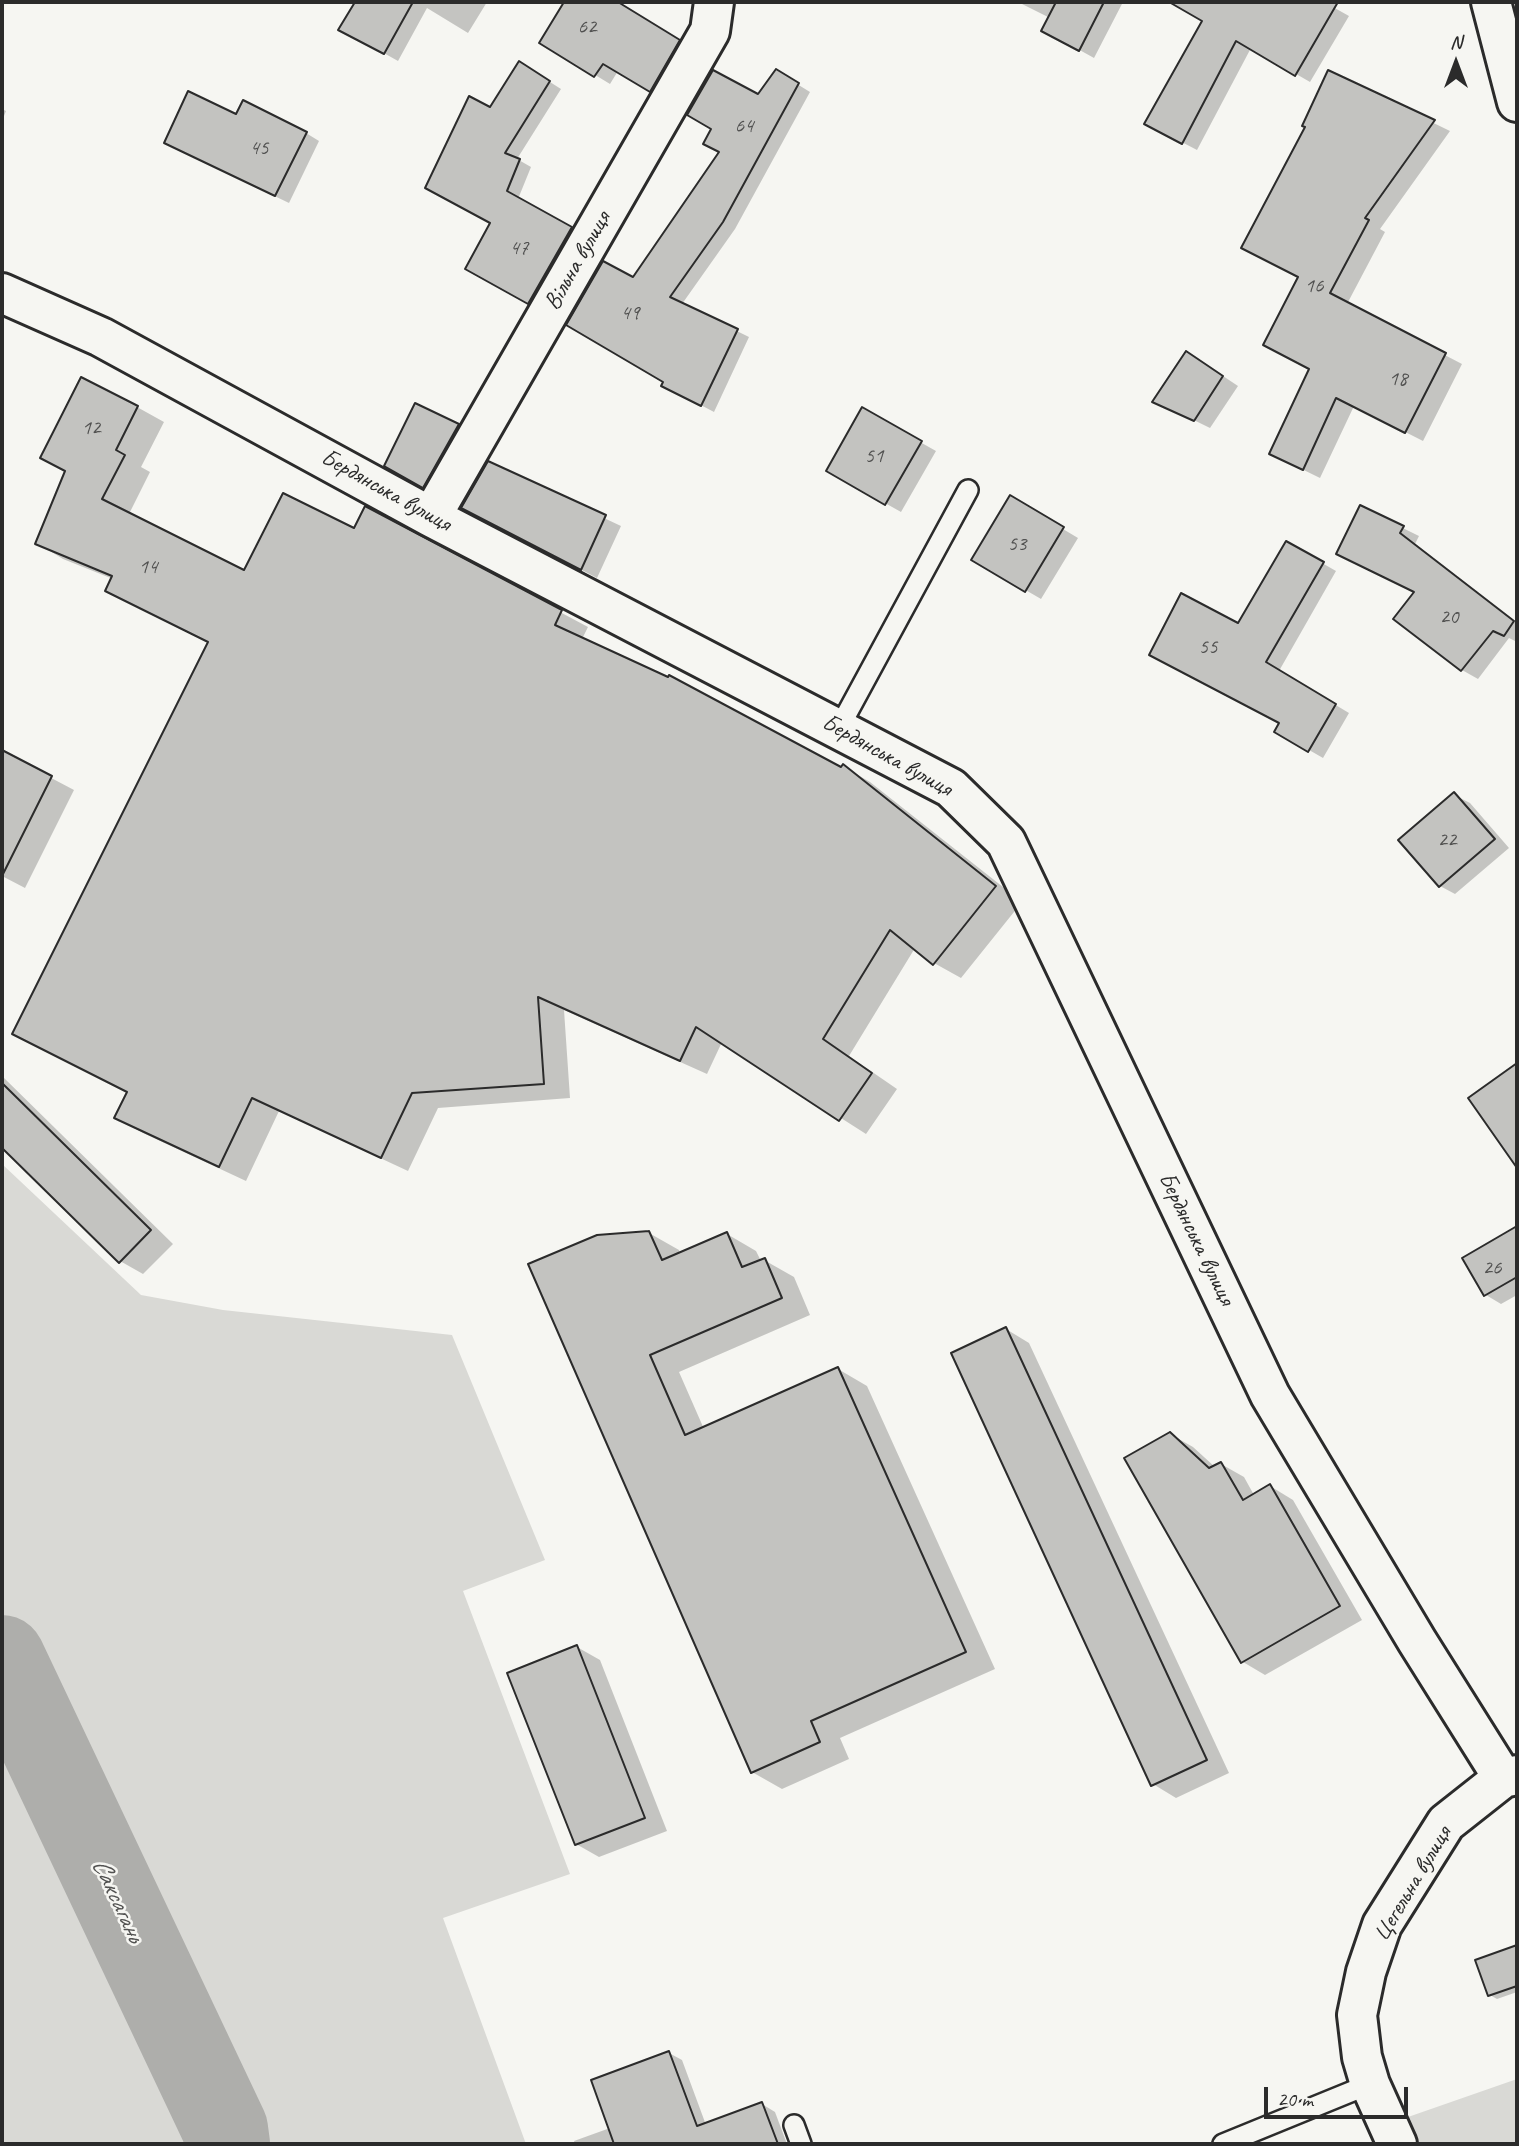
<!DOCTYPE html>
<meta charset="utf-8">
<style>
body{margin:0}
#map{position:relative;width:1519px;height:2146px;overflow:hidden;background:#f6f6f2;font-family:Caveat,sans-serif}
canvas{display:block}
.frame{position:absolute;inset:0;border:4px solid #2b2b2b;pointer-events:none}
.north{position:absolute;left:1421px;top:28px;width:70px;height:70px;-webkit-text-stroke:5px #f6f6f2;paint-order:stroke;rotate:0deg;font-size:19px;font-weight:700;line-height:28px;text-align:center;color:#2b2b2b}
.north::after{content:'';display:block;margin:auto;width:24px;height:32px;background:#2b2b2b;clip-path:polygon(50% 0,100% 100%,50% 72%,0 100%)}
.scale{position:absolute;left:1264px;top:2087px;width:144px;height:32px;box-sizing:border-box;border:4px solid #2b2b2b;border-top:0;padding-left:9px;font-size:21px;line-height:24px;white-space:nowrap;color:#2b2b2b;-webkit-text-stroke:5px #f6f6f2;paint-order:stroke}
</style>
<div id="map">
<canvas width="1519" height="2146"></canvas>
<div class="frame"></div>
<div class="north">N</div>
<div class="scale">20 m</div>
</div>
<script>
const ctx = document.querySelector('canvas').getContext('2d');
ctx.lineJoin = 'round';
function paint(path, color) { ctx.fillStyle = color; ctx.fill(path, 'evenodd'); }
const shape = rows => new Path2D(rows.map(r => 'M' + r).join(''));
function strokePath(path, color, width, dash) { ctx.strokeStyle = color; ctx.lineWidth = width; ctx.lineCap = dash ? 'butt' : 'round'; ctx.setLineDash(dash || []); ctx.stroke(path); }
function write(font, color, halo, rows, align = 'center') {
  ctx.font = font + ' Caveat,sans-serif'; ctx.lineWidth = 5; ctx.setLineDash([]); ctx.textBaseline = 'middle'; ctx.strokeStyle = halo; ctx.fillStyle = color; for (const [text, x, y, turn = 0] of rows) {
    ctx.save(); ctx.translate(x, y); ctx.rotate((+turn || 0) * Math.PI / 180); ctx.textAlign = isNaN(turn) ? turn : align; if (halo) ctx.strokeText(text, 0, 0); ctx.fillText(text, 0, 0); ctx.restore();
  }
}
paint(shape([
 [2,1164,141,1295,223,1310,452,1335,545,1560,463,1591,570,1874,443,1918,526,2144,2,2144],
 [1517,2079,1517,2144,1397,2144,1388,2124]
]), '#d9d9d5');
paint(shape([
 [357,2,487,2,468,33,427,8,398,61,341,29],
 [566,2,616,2,694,50,666,99,618,71,610,84,541,42],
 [1018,2,1123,2,1094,58,1058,38,1050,18],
 [1176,2,1324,2,1349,16,1310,82,1251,48,1197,150,1147,124,1204,16],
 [531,70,561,89,517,159,531,167,518,199,583,235,541,309,468,269,493,223,491,110],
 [776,71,810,92,735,229,682,304,749,337,714,412,676,392,666,381,633,280],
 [1329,72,1450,131,1380,229,1385,232,1347,304,1462,364,1423,441,1354,406,1320,478,1271,454,1311,369,1300,277,1307,127],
 [2,109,6,111,2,121],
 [306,133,319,141,289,203,179,150],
 [1202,362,1238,386,1210,428,1155,401],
 [416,405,473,435,439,495,386,466],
 [137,407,164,422,141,467,150,472,129,514,245,573,354,531,365,508,588,627,582,639,841,770,844,767,870,782,1022,902,961,978,934,963,915,948,849,1056,897,1089,866,1134,722,1042,707,1074,564,1010,570,1098,438,1108,408,1171,279,1111,246,1181,143,1133,116,1118,128,1093,15,1034,210,643,133,605,113,579,63,559,37,543],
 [863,410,936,451,901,512,828,471],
 [489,464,621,526,597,578,479,516],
 [1011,498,1078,538,1041,599,974,560],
 [1360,507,1419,536,1415,544,1517,623,1517,642,1509,638,1478,679,1462,670,1395,619,1416,592],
 [1287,543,1336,571,1279,671,1349,713,1323,758,1276,731,1281,723,1239,626],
 [2,752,74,790,25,888,2,876],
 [1454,795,1470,803,1509,848,1455,894,1440,886],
 [2,1076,173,1244,143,1274,120,1261,2,1146],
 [649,1233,679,1250,680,1254,727,1234,756,1251,761,1261,764,1260,794,1277,810,1315,679,1372,704,1429,838,1369,867,1386,995,1669,840,1738,849,1759,782,1789,752,1772,531,1265],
 [1508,1233,1517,1239,1517,1295,1501,1304,1486,1295],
 [1006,1329,1029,1343,1229,1773,1176,1798,1153,1784],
 [1170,1434,1193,1447,1215,1467,1221,1464,1244,1477,1254,1495,1270,1486,1293,1500,1362,1620,1265,1675,1243,1662],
 [577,1647,600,1660,667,1831,599,1857,576,1844],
 [1517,1947,1517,1992,1497,1999,1490,1995,1478,1961],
 [669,2053,682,2060,706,2125,762,2104,775,2112,787,2144,575,2144,574,2141,610,2128]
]), '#0003');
strokePath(shape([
 [2,1658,225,2129,227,2144]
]), '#aeaeab', 86);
const building = shape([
 [355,2,413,2,384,54,338,30,355,2],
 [564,2,618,2,680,40,650,92,603,64,594,77,539,43,564,2],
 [1056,2,1104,2,1079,51,1041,31,1056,2],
 [1169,2,1338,2,1295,76,1236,41,1182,144,1144,124,1202,21,1169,2],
 [519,61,550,81,505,153,520,159,507,191,572,227,528,304,465,269,490,223,425,188,469,96,490,107,519,61],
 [776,69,799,83,723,222,670,297,738,329,701,406,661,386,663,382,566,325,603,261,633,277,719,152,703,144,711,129,687,115,713,70,758,94,776,69],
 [1328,70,1435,120,1365,218,1369,220,1330,293,1446,353,1405,433,1336,398,1303,470,1269,454,1309,369,1263,345,1298,277,1241,248,1305,127,1302,126,1328,70],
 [188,91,236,114,243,100,307,132,275,196,164,143,188,91],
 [1186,351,1223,376,1194,421,1152,402,1186,351],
 [81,377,138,406,116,450,125,455,102,499,244,570,283,493,354,528,365,506,562,610,555,625,668,677,669,675,841,767,843,764,996,886,933,965,890,930,823,1039,872,1073,839,1121,696,1027,680,1061,538,997,544,1084,412,1093,381,1158,252,1098,219,1167,114,1118,127,1092,12,1034,208,642,105,591,112,576,35,544,65,471,40,458,81,377],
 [415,403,459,424,423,488,384,466,415,403],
 [862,407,922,441,885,505,826,471,862,407],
 [488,461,606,515,581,570,461,508,488,461],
 [1010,495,1064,527,1025,592,971,560,1010,495],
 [1360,505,1404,526,1400,533,1514,621,1504,636,1493,631,1461,671,1393,619,1414,592,1336,554,1360,505],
 [1286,541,1324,562,1266,662,1336,704,1308,752,1274,732,1279,723,1149,655,1181,593,1238,623,1286,541],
 [2,750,52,776,2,876,2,750],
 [1454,792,1495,839,1439,887,1398,840,1454,792],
 [1517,1063,1517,1168,1468,1098,1517,1063],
 [2,1083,151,1230,119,1263,2,1148,2,1083],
 [1517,1226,1517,1277,1484,1296,1462,1258,1517,1226],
 [649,1231,662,1260,727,1232,742,1267,765,1258,782,1298,650,1355,685,1435,838,1367,966,1652,811,1721,820,1742,751,1773,528,1264,597,1235,649,1231],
 [1006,1327,1207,1760,1151,1786,951,1353,1006,1327],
 [1170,1432,1209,1468,1221,1462,1243,1500,1270,1484,1340,1606,1241,1663,1124,1458,1170,1432],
 [577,1645,645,1818,575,1845,507,1673,577,1645],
 [1517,1945,1517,1986,1488,1996,1475,1960,1517,1945],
 [669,2051,697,2126,762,2102,778,2144,614,2144,591,2080,669,2051]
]);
paint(building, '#c3c3c0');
strokePath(building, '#2b2b2b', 2);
const lane = shape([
 [839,728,968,490],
 [794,2125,801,2144],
 [1223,2144,1370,2084]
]);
const street = shape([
 [1491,2,1517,102],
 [2,293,101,337,431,517,951,788,1006,842,1270,1395,1417,1641,1503,1778],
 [431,517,710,31,714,2],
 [1397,2144,1370,2084,1362,2057,1357,2015,1366,1972,1382,1925,1446,1823,1503,1778,1517,1775]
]);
strokePath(lane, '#2b2b2b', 24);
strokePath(street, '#2b2b2b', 44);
strokePath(lane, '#f6f6f2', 19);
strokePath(street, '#f6f6f2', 38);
write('21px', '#515150', null, [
 ["62",587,27],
 ["64",744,126],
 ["45",259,148],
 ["47",519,248],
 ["16",1314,286],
 ["49",630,313],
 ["18",1398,379],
 ["12",91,428],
 ["51",874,456],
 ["53",1017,544],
 ["14",148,567],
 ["20",1449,617],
 ["55",1208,647],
 ["22",1447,840],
 ["26",1492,1268]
]);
write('24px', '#2b2b2b', '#f6f6f2', [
 ["Вільна вулиця",578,261,-60],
 ["Бердянська вулиця",386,491,29],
 ["Бердянська вулиця",887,756,29],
 ["Бердянська вулиця",1196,1239,64],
 ["Цегельна вулиця",1413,1884,-59]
]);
write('italic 26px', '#525251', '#f6f6f2', [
 ["Саксагань",117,1900,65]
]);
</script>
